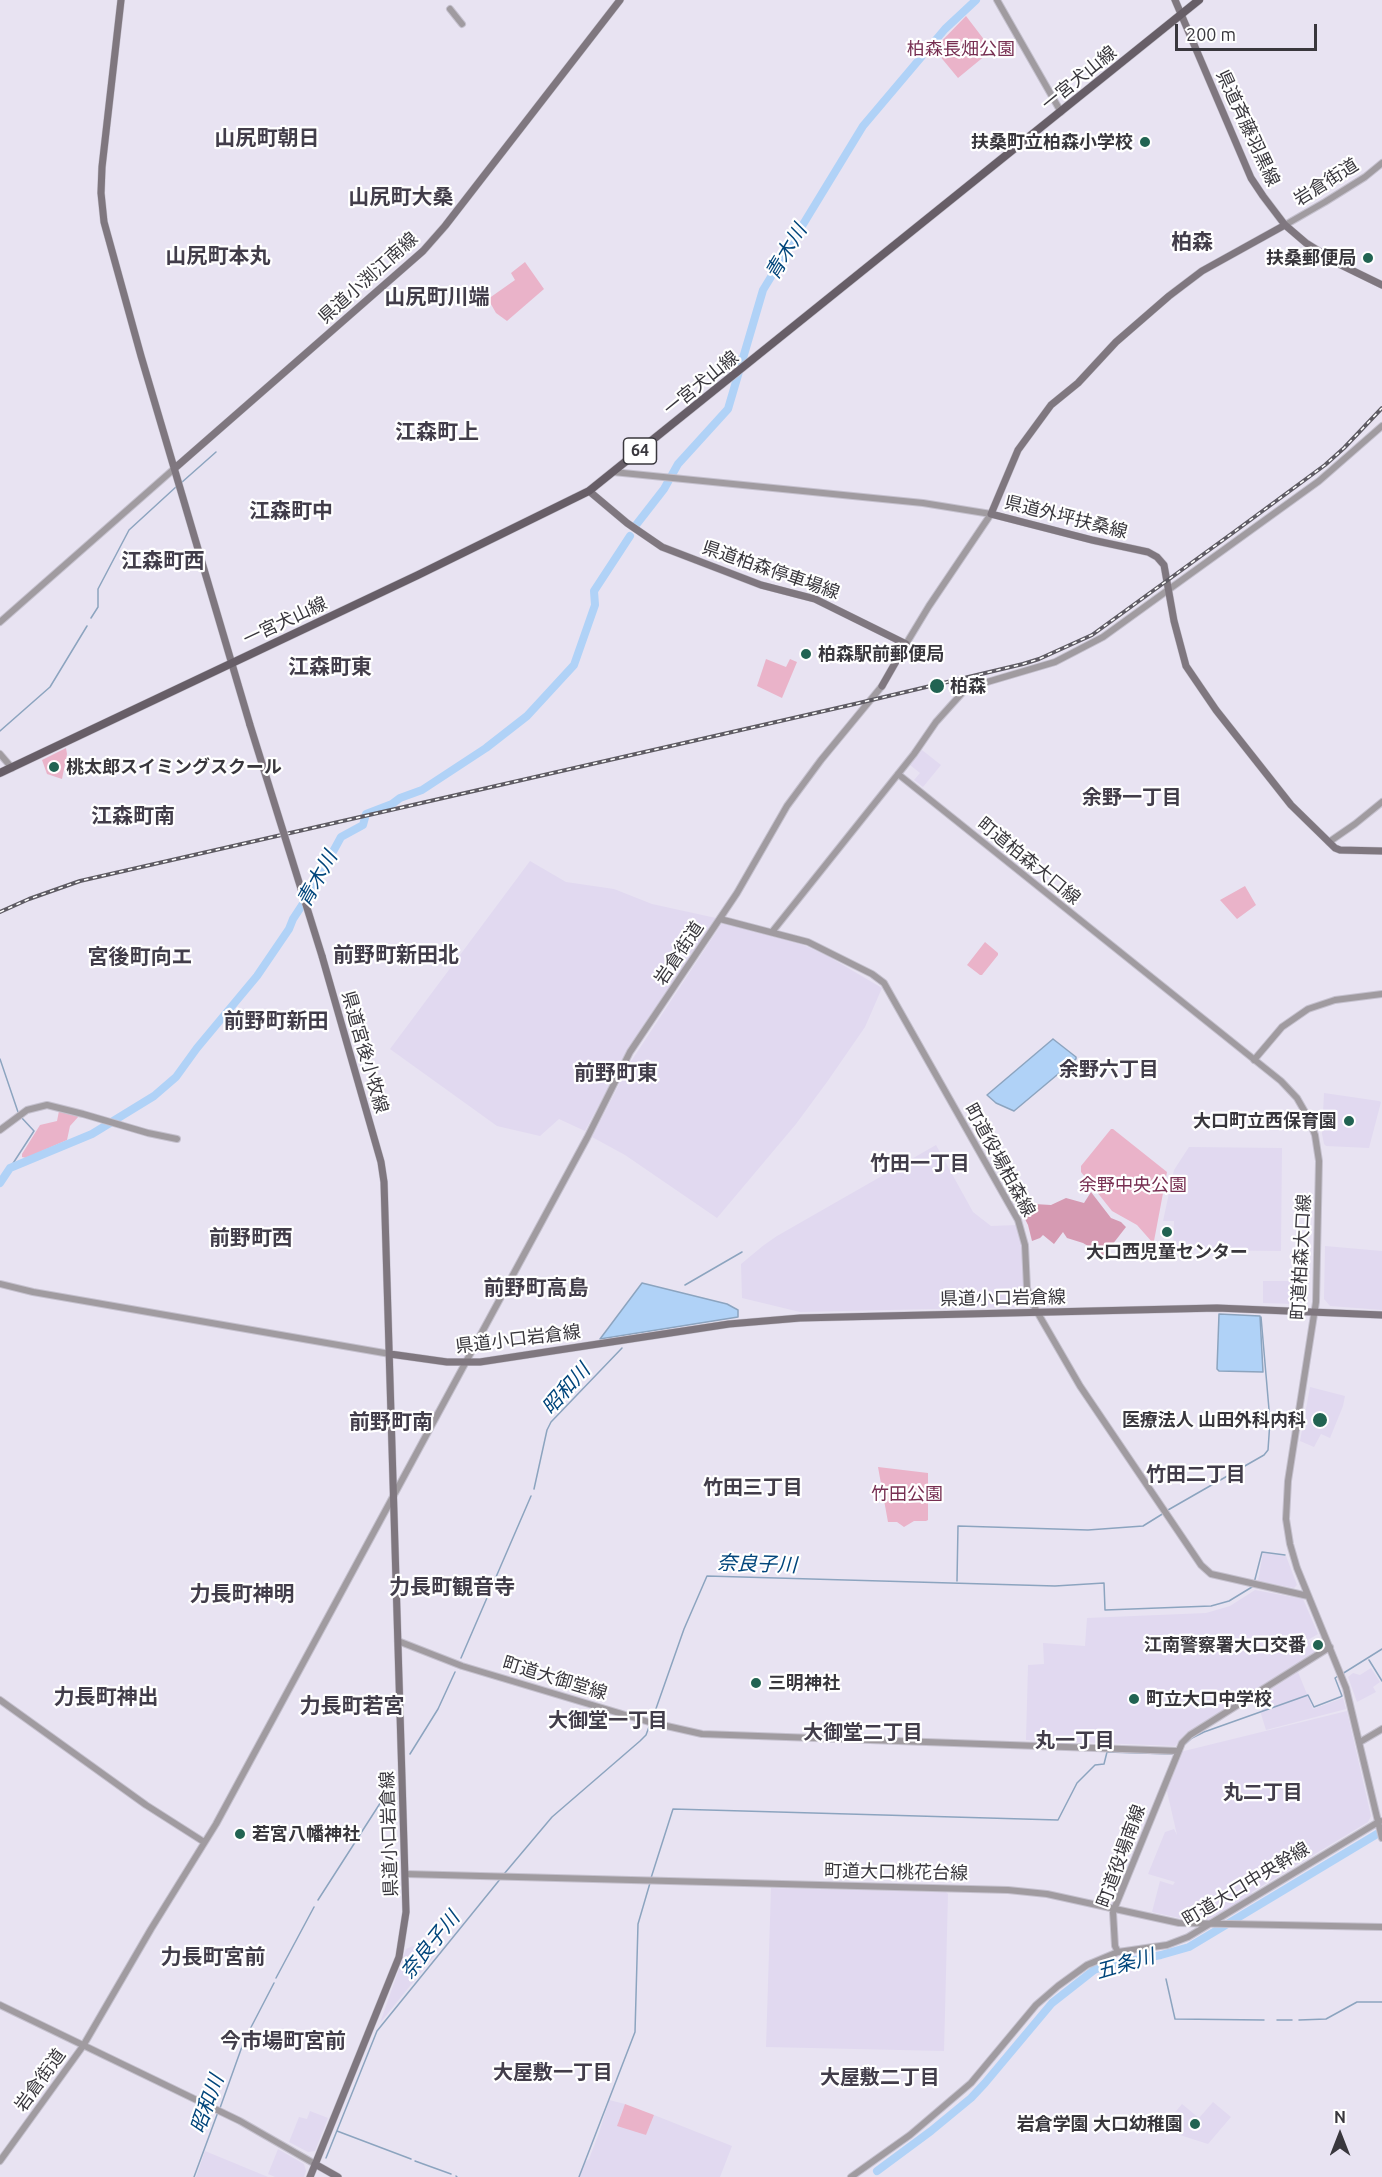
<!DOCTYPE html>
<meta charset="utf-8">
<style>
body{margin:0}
#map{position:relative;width:1382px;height:2177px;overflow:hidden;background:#e8e3f2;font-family:Ubuntu,sans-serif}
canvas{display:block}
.north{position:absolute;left:1310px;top:2105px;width:60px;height:60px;-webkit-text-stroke:4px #fff;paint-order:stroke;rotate:0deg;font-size:16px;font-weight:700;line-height:24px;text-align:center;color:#39373d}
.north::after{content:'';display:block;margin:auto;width:21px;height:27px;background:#39373d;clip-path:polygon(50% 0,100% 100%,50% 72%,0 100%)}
.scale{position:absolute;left:1175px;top:24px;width:142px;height:27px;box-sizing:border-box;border:3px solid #39373d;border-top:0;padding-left:8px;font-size:18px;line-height:21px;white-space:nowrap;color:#39373d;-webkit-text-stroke:4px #fff;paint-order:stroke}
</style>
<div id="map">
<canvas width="1382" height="2177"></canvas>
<div class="north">N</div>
<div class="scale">200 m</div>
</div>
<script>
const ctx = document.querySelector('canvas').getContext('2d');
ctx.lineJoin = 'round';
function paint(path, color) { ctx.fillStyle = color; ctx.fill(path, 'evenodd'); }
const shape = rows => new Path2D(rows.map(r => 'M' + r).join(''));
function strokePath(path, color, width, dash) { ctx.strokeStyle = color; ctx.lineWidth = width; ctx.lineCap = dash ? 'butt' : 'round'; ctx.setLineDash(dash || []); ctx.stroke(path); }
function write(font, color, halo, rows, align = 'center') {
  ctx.font = font + ' Ubuntu,"Noto Sans JP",sans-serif'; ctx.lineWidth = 4.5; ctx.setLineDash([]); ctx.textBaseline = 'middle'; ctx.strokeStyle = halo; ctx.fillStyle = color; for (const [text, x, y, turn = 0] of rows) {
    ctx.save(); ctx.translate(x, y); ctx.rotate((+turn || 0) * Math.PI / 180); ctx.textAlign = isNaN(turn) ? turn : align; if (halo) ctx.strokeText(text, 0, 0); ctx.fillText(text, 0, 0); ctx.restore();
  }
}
paint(shape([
 [922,750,941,765,923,787,914,780,920,773,910,765],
 [530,861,566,882,614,889,652,904,716,918,629,1049,585,1131,559,1119,540,1136,497,1126,390,1049],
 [722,923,801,944,826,955,882,988,865,1027,827,1082,796,1124,717,1218,625,1155,592,1137,630,1063],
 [1324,1093,1379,1101,1381,1102,1369,1148,1326,1146,1324,1144,1322,1134],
 [936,1145,973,1212,991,1226,1017,1225,1022,1243,1025,1293,1021,1307,800,1312,742,1298,741,1264,764,1245,777,1236],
 [1189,1147,1282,1148,1281,1251,1173,1250,1174,1221,1163,1221,1174,1170],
 [1325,1246,1382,1251,1382,1310,1330,1306,1324,1299],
 [1263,1281,1294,1281,1294,1304,1263,1303],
 [1310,1387,1345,1396,1343,1406,1330,1438,1321,1434,1314,1447,1300,1441],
 [1263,1553,1286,1556,1297,1585,1294,1588,1258,1581],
 [1255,1590,1303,1599,1318,1634,1308,1640,1315,1652,1190,1732,1175,1746,1026,1740,1028,1665,1044,1664,1043,1643,1085,1646,1087,1618,1206,1613,1230,1606],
 [1371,1668,1380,1682,1373,1687,1376,1692,1357,1702,1348,1677,1353,1673,1360,1675],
 [1298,1672,1313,1709,1343,1698,1346,1709,1266,1730,1261,1714,1262,1711,1255,1699],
 [1347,1711,1371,1816,1368,1822,1252,1892,1252,1895,1215,1917,1206,1920,1184,1919,1152,1912,1160,1881,1173,1885,1175,1882,1148,1874,1165,1832,1174,1829,1177,1835,1166,1787,1180,1752],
 [771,1888,946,1892,948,1894,944,2051,766,2047],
 [413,1946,435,1955,380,2023,406,1949],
 [609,2100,625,2104,618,2123,646,2135,654,2115,732,2146,720,2177,578,2177,584,2163,589,2159,599,2133],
 [1213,2102,1231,2117,1208,2144,1161,2129,1182,2104,1199,2118],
 [310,2111,328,2118,315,2151,308,2152,289,2142,299,2117,307,2119],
 [278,2149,304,2164,306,2171,304,2177,275,2177,268,2174],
 [205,2151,268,2177,196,2177]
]), '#e1d9f0');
paint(shape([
 [966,16,992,50,958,78,934,49],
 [525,262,544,289,507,321,496,313,488,299,515,280,511,273],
 [766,659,786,667,790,659,797,662,782,698,757,686],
 [66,748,67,754,62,779,47,774,42,760],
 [1245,886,1256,905,1237,919,1220,900],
 [985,942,998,953,998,955,982,975,980,975,967,965],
 [59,1111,79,1116,70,1126,67,1140,26,1158,22,1157,22,1154,40,1125,57,1121],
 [1111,1129,1113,1129,1167,1172,1154,1241,1152,1242,1137,1225,1112,1211,1081,1172,1081,1166],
 [878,1467,928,1473,928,1520,926,1521,914,1521,904,1527,897,1522,888,1522],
 [625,2104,654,2115,646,2135,617,2126]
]), '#eab3c9');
paint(shape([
 [1091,1192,1111,1218,1121,1222,1126,1227,1112,1245,1106,1257,1083,1243,1067,1238,1063,1232,1054,1244,1043,1235,1040,1238,1032,1241,1028,1225,1022,1213,1034,1204,1051,1205,1066,1198,1084,1203]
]), '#d69ab2');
const water = shape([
 [1053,1039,1076,1057,1076,1059,1014,1111,996,1103,987,1095,1053,1039],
 [642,1283,727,1304,738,1310,738,1317,600,1339,642,1283],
 [1219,1314,1260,1316,1263,1372,1219,1371,1217,1369,1219,1314]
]);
paint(water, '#b0d2f7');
strokePath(water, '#8ca4bf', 1.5);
strokePath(shape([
 [181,483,216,452],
 [91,618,98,607,98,589,129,530,177,486],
 [0,731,50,687,87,626],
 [0,1059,18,1112],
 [10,1168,34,1131,21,1117],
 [685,1285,742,1252],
 [534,1489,547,1430,551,1422,622,1348],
 [1168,1510,1264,1455,1268,1450,1270,1421,1261,1317],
 [957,1581,958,1526,1088,1530,1143,1526,1164,1513],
 [1254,1583,1262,1552,1285,1555],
 [461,1658,531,1496],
 [1369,1660,1382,1681],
 [1342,1674,1382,1649],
 [652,1720,684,1629,707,1576,1055,1586,1104,1583,1105,1610,1211,1606,1229,1601,1252,1587],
 [1183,1746,1192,1738,1204,1732,1308,1695,1314,1707,1340,1697,1342,1696,1335,1678,1338,1676],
 [410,1754,438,1709,455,1672],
 [504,1874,552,1817,640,1741,646,1735,650,1724],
 [651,1878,673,1809,1058,1820,1077,1783,1095,1765,1104,1764,1107,1752,1172,1754],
 [318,1900,395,1780],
 [276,1978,314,1907],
 [1166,1979,1175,2019,1264,2020],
 [1277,2020,1292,2020],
 [1299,2020,1326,2019,1357,2002,1382,2002],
 [247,2035,274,1983],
 [220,2108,244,2041],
 [337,2131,411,2159],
 [326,2158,377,2031,501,1878],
 [415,2161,451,2174],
 [456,2176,457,2177],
 [194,2177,218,2112],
 [579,2177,635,2032,638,1924,650,1883]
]), '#8ca4bf', 1.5);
strokePath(shape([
 [636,525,664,489,678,464,728,409,763,290,863,126,945,29,976,0],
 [0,1183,10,1168,92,1134,154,1096,176,1077,197,1048,257,976,289,929,293,919,312,890,341,837,363,825,366,814,392,804,400,798,422,790,486,748,527,716,574,665,595,605,594,591,630,536],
 [877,2171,931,2131,971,2098,985,2083,1052,2003,1094,1970,1109,1965,1161,1955,1189,1947,1382,1831]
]), '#b0d2f7', 8);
const tertiary = shape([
 [997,0,1061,112],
 [450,9,462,24],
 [1285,225,1325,202,1365,177,1382,163],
 [613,472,923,503,991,514,929,606,906,644],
 [0,622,175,468],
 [0,754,12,768],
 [898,774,1281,1081,1297,1098,1309,1119,1315,1135,1319,1161,1316,1302,1288,1481,1286,1519,1290,1544,1297,1568,1346,1688,1382,1838],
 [1329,842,1355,824,1382,802],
 [720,919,808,942,872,974,884,983,1018,1220,1025,1245,1027,1288,1032,1303,1080,1386,1201,1565,1211,1574,1308,1596],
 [772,932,914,754,936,722,963,692,977,685,1055,662,1103,637,1319,481,1382,426],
 [1254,1060,1282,1027,1308,1009,1335,1000,1382,994],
 [0,1130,27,1110,47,1105,83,1114,148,1133,177,1139],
 [0,1284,33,1292,390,1354],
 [398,1641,462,1666,649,1722,702,1734,1178,1751],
 [0,1700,146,1805,204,1842],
 [1360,1742,1382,1729],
 [405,1874,1008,1890,1047,1894,1179,1923,1382,1927],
 [1118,1952,1167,1945,1188,1937,1380,1821],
 [0,2005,240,2121,315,2164],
 [0,2161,83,2046,151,1929,216,1824,587,1138,630,1052,737,893,787,806,821,760,882,686],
 [851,2177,910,2135,971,2083,1036,2005,1058,1986,1087,1965,1118,1952,1115,1946,1113,1912,1182,1743,1190,1735,1330,1647]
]);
const secondary = shape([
 [121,0,102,167,101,193,104,222,141,356,250,725],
 [1175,0,1251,178,1263,196,1285,225,1306,243,1341,265,1382,285],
 [1285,225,1202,271,1169,296,1116,342,1078,383,1051,405,1018,450,991,514,1092,540,1148,552,1157,557,1164,565,1174,621,1186,666,1216,710,1291,805,1335,848,1340,850,1382,851],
 [175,468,423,251,445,226,620,0],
 [589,491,627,523,662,547,761,585,815,599,906,644,882,686],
 [390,1354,447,1362,480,1362,729,1324,800,1318,1217,1308,1382,1315],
 [315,2164,338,2177],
 [310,2177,399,1957,406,1912,384,1182,381,1162,322,956]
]);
const primary = shape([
 [0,773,418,575,589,491,1199,0]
]);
strokePath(tertiary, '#c5c1ce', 8);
strokePath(secondary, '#c5c1ce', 8);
strokePath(primary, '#c5c1ce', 9);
strokePath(tertiary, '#a09ba0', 6);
strokePath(secondary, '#7f777f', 7);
strokePath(primary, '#675e67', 8);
const rail = shape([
 [0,912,29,899,80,881,859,703,1023,664,1039,659,1092,635,1234,532,1325,465,1344,448,1382,408]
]);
strokePath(rail, '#5e5b63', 4);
strokePath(rail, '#fff', 1.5, [4.5]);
const secondaryBridge = shape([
 [250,725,322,956]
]);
strokePath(secondaryBridge, '#c5c1ce', 8, []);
strokePath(secondaryBridge, '#7f777f', 7);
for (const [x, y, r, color] of [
 [1145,142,6,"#216352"],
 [1368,258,6,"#216352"],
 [806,654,6,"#216352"],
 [937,686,8,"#216352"],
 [54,767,6,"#216352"],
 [1349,1121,6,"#216352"],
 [1167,1232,6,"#216352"],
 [1320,1420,8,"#216352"],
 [1318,1645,6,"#216352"],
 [756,1683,6,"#216352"],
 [1134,1699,6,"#216352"],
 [240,1834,6,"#216352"],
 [1195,2124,6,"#216352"]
]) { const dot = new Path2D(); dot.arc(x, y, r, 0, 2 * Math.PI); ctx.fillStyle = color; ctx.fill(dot); strokePath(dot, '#fff', 2); }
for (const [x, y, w] of [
 [640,451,33]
]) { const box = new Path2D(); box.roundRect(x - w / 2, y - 13, w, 26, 4.5); ctx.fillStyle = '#fff'; ctx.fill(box); strokePath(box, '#39373d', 1.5); }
write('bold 16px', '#39373d', null, [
 ["64",640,451]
]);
write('18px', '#772f52', '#fff', [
 ["柏森長畑公園",961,49],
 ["余野中央公園",1133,1185],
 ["竹田公園",907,1494]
]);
write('18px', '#39373d', '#fff', [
 ["一宮犬山線",1079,78,-39],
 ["県道斉藤羽黒線",1248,128,65],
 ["岩倉街道",1326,182,-32],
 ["県道小渕江南線",368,278,-42],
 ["一宮犬山線",701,383,-39],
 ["県道外坪扶桑線",1066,517,14],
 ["県道柏森停車場線",771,570,19],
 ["一宮犬山線",285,621,-25],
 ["町道柏森大口線",1029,861,39],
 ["岩倉街道",679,953,-56],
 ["県道宮後小牧線",365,1052,74],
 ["町道役場柏森線",1000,1160,61],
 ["町道柏森大口線",1301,1257,-87],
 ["県道小口岩倉線",1003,1298,-1],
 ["県道小口岩倉線",518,1339,-7],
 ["町道大御堂線",555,1678,17],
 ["県道小口岩倉線",389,1834,-92],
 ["町道役場南線",1121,1856,-70],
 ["町道大口桃花台線",896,1872,1],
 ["町道大口中央幹線",1246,1884,-31],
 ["岩倉街道",40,2080,-54]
]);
write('bold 18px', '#39373d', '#fff', [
 ["扶桑町立柏森小学校",1133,142],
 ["扶桑郵便局",1356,258],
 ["柏森駅前郵便局",818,654,"left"],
 ["柏森",950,686,"left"],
 ["桃太郎スイミングスクール",66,767,"left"],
 ["大口町立西保育園",1337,1121],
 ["大口西児童センター",1167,1252,"center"],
 ["医療法人 山田外科内科",1306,1420],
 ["江南警察署大口交番",1306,1645],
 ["三明神社",768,1683,"left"],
 ["町立大口中学校",1146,1699,"left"],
 ["若宮八幡神社",252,1834,"left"],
 ["岩倉学園 大口幼稚園",1183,2124]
], 'right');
write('italic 20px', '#01457b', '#fff', [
 ["青木川",786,252,-59],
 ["青木川",317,879,-61],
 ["昭和川",566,1389,-48],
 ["奈良子川",757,1564,2],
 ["奈良子川",430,1945,-51],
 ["五条川",1125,1964,-16],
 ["昭和川",207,2104,-70]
]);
write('bold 20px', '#423d4a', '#fff', [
 ["余野一丁目",1132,797],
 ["余野六丁目",1109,1069],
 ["竹田一丁目",920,1163],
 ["竹田二丁目",1196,1474],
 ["竹田三丁目",753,1487],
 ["大御堂一丁目",608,1720],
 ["大御堂二丁目",863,1732],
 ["丸一丁目",1075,1740],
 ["丸二丁目",1263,1792],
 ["大屋敷一丁目",553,2072],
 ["大屋敷二丁目",880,2077]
]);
write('bold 21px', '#423d4a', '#fff', [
 ["山尻町朝日",267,138],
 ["山尻町大桑",401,197],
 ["柏森",1192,242],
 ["山尻町本丸",218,256],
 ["山尻町川端",437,297],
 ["江森町上",437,432],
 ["江森町中",291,511],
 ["江森町西",163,561],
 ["江森町東",330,667],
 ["江森町南",133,816],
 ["前野町新田北",396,955],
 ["宮後町向エ",140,957],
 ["前野町新田",276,1021],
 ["前野町東",616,1073],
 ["前野町西",251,1238],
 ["前野町高島",536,1288],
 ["前野町南",391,1422],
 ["力長町観音寺",452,1587],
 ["力長町神明",242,1594],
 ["力長町神出",106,1697],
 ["力長町若宮",352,1706],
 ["力長町宮前",213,1957],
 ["今市場町宮前",283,2041]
]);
</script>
